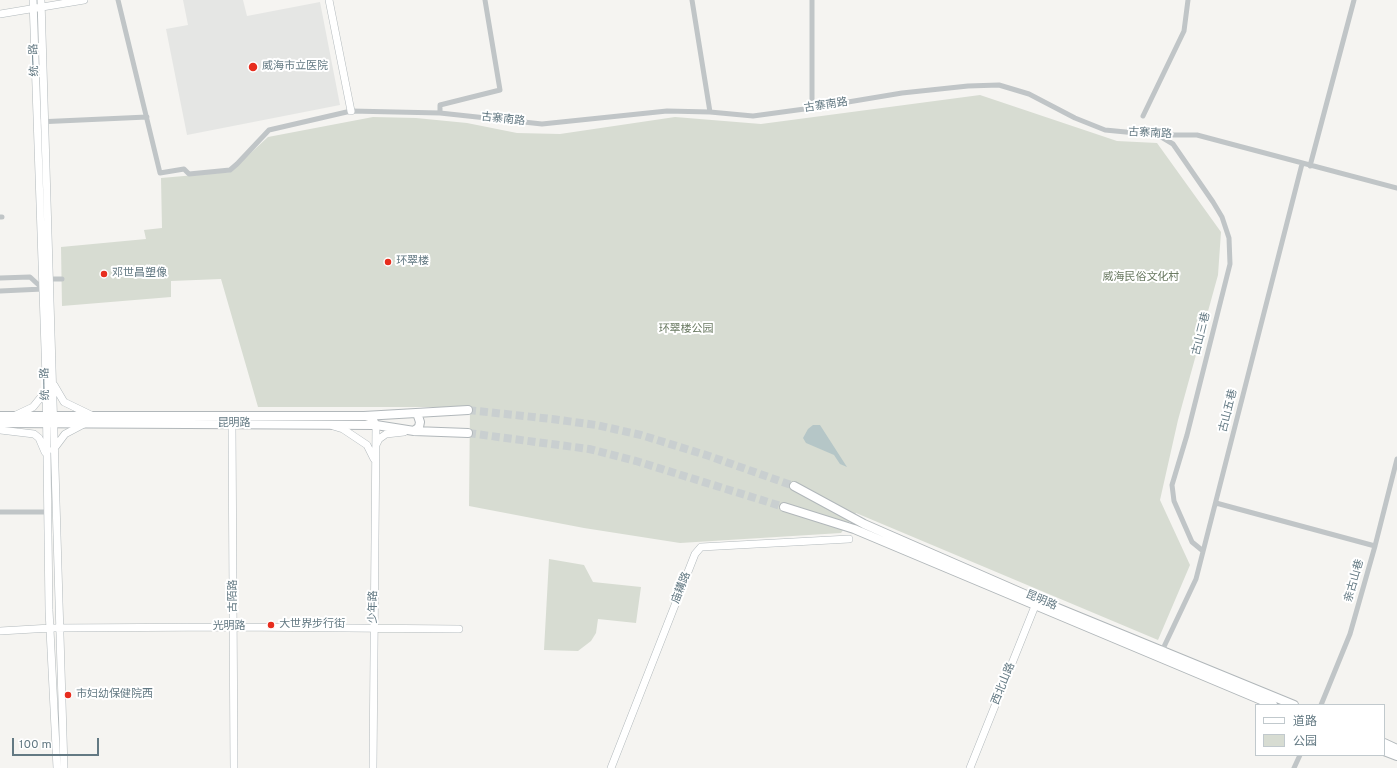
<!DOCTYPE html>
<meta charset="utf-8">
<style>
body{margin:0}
#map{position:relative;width:1397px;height:768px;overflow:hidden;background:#f5f4f1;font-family:Overpass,"Noto Sans SC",sans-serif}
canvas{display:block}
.legend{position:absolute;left:1255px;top:704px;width:130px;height:52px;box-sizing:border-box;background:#fff;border:1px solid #c1c9cd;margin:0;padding:5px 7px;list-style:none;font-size:12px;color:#637983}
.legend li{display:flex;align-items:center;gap:8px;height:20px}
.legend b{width:20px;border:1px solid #c1c9cd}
.scale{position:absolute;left:12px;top:738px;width:87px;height:18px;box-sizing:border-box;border:2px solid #637983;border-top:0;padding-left:5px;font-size:12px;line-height:14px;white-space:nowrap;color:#637983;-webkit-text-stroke:3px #fff;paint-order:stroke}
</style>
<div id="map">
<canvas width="1397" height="768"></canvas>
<ul class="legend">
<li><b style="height:5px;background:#fff"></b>道路</li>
<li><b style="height:11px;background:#d7dcd2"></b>公园</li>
</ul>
<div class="scale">100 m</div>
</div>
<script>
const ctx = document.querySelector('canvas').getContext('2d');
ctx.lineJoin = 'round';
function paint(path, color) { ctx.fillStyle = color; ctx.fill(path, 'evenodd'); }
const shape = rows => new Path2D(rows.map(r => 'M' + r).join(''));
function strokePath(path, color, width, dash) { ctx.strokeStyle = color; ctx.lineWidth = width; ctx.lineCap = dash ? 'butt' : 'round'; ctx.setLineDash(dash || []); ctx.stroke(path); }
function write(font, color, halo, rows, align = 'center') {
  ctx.font = font + ' Overpass,"Noto Sans SC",sans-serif'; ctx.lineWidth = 4; ctx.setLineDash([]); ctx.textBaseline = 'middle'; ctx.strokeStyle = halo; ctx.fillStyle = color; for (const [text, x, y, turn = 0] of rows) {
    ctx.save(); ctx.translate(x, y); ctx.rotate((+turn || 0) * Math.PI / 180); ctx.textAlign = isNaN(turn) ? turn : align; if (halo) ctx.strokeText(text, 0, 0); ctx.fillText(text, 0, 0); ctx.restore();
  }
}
paint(shape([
 [183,0,243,0,247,16,320,2,340,105,187,135,166,29,188,25]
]), '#e5e6e4');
paint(shape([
 [980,95,1117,141,1157,143,1221,232,1218,275,1178,420,1160,500,1190,565,1158,640,856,513,841,533,680,543,584,528,469,506,470,407,258,407,221,279,171,281,171,297,62,306,61,247,146,239,144,230,162,228,161,178,230,172,268,137,373,117,416,118,467,123,517,133,560,134,675,117,761,124],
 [549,559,584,565,593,582,641,587,636,623,598,619,596,633,591,641,578,651,544,650]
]), '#d7dcd2');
paint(shape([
 [813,425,820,425,847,467,840,464,834,455,806,443,803,438,808,429]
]), '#b5c6c7');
strokePath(shape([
 [468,410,552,419,596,425,641,435,709,456,794,486],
 [468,433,589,449,636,461,784,507]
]), '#c9cfd0', 8, [8, 4]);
const secondary = shape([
 [33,0,46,378,49,610,57,768],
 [41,0,64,768],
 [329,0,351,111],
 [0,14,84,0],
 [54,385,64,402,93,416],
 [16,415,33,407,46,391],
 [364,416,373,419,376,425,373,768],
 [232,424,234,768],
 [333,426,343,429,367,445,374,459],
 [0,430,34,434,39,438,45,452],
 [376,445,379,439,386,434,404,432],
 [53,450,65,434,84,424],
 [0,631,51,628,234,627,459,629],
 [611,768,695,554,701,547,849,539],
 [970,768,1037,601]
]);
const primary = shape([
 [0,416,364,416,468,410],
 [0,423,376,425,414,431,468,433],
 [414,431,419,427,420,422,417,413],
 [794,486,864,524,1038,600,1294,705],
 [784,507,854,529,1273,705],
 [1384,743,1397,749],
 [1384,751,1397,756]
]);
strokePath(secondary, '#b2b9bc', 8);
strokePath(primary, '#b1b7ba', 10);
strokePath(shape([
 [118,0,160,173,184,169,189,174,230,170,237,164,269,130,351,111,440,113,542,124,667,111,710,112,753,116,812,108,902,93,968,86,999,85,1029,94,1075,118,1105,130,1157,135,1197,135,1397,188],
 [692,0,710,112],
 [812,108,812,0],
 [440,113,440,105,500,90,485,0],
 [1143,116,1184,31,1188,0],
 [37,122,147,117],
 [1158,135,1173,144,1213,202,1222,217,1229,238,1230,264,1187,435,1172,485,1174,501,1192,542,1203,551],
 [1310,166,1354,0],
 [0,217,2,217],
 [0,278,30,277,43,289],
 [51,279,62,279],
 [0,291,43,289],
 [1216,503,1375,546],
 [0,512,47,512],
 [1161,653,1196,579,1302,164],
 [1321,705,1350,634,1375,546,1397,459],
 [1294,768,1300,755]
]), '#c0c5c7', 5);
strokePath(secondary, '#fff', 7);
strokePath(primary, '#fff', 8);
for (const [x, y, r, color] of [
 [253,67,5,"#e72d1e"],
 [388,262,4,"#e72d1e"],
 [104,274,4,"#e72d1e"],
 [271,625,4,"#e72d1e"],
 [68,695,4,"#e72d1e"]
]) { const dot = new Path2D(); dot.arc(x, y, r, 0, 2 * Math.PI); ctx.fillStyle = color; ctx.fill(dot); strokePath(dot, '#fff', 1.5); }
write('11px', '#637983', '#fff', [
 ["统一路",35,60,-92],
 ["古寨南路",826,106,-9],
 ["古寨南路",503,120,6],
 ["古寨南路",1150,134,3],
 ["古山三巷",1202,334,-76],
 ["统一路",46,384,-91],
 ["古山五巷",1229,411,-76],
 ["昆明路",234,424],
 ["亲古山巷",1355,581,-74],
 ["庙耩路",682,588,-69],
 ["古陌路",234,596,-90],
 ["昆明路",1041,601,23],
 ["少年路",374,607,-89],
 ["光明路",229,627],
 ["西北山路",1004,684,-68]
]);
write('11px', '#637983', '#fff', [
 ["威海市立医院",262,67],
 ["环翠楼",396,262],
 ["邓世昌塑像",112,274],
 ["大世界步行街",279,625],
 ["市妇幼保健院西",76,695]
], 'left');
write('11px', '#6a7a62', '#fff', [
 ["威海民俗文化村",1141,278],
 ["环翠楼公园",686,330]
]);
</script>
